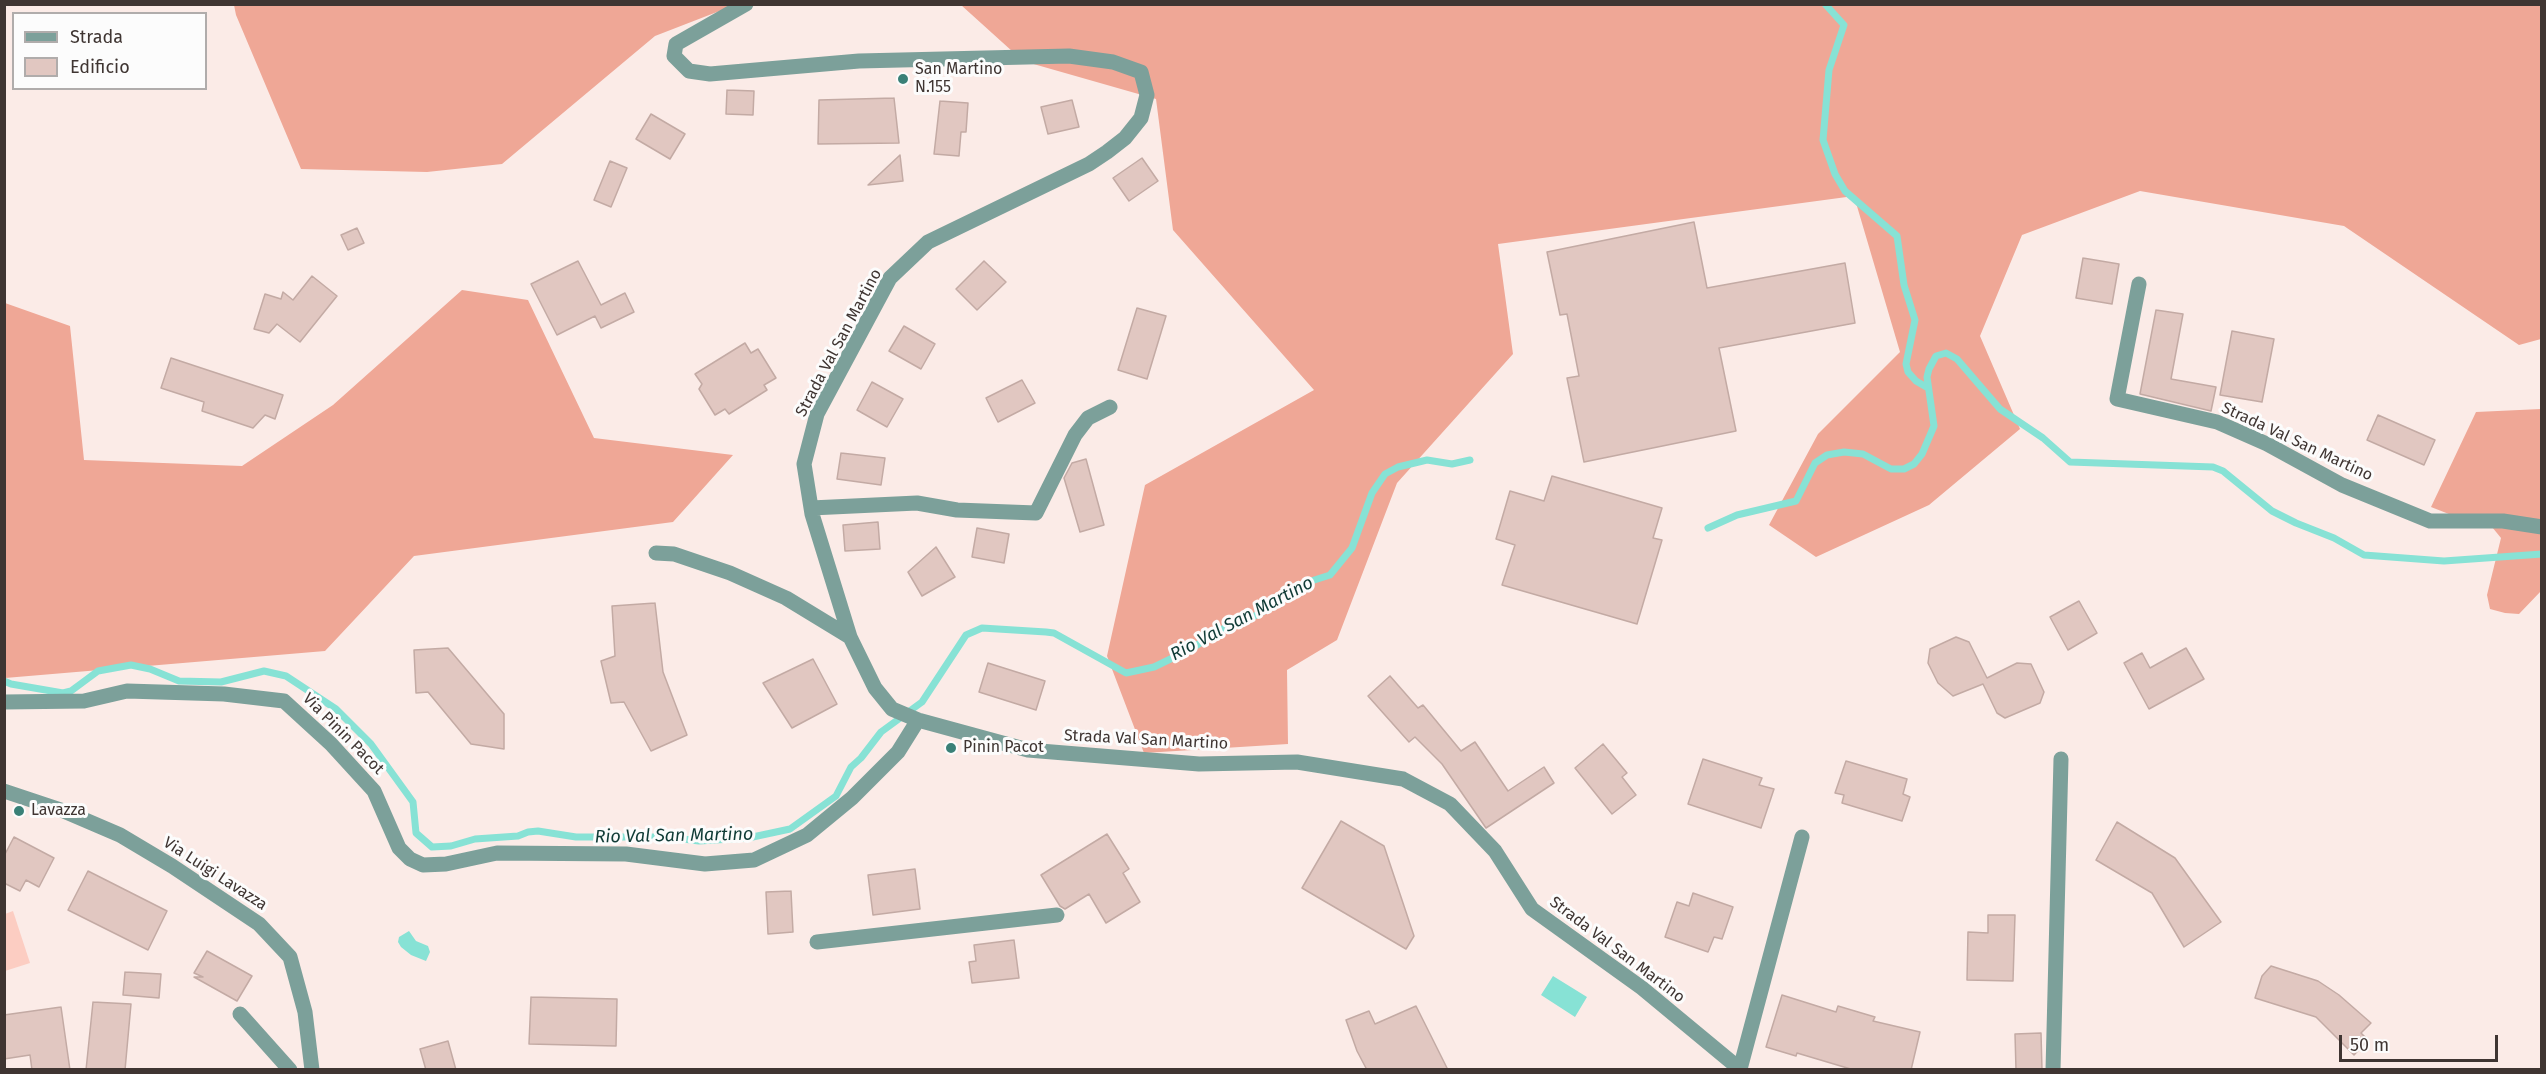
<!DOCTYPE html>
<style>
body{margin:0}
#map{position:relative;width:2546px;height:1074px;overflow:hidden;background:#fbebe7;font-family:"Fira Sans",sans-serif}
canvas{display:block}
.frame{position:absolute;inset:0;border:6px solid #3f3532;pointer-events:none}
.legend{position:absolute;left:12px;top:12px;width:195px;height:78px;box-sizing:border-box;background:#fcfcfc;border:2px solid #b0acab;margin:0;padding:8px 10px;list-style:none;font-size:18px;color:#3f3532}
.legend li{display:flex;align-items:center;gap:12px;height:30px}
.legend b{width:30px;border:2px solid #b0acab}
.scale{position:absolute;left:2339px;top:1035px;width:159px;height:27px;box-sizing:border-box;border:3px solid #3f3532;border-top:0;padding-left:8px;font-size:18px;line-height:21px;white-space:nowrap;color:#3f3532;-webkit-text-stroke:4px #fcfcfc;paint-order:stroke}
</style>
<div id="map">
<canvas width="2546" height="1074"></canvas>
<div class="frame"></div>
<ul class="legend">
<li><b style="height:8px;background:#7ca09a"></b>Strada</li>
<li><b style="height:16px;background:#e1c7c1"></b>Edificio</li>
</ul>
<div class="scale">50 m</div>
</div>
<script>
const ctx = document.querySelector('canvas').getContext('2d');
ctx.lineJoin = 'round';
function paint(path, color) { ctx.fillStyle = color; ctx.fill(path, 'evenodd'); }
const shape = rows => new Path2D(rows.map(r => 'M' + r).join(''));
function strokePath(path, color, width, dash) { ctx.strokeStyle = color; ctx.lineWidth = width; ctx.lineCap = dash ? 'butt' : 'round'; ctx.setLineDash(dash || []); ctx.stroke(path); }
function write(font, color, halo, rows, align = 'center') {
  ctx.font = font + ' "Fira Sans",sans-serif'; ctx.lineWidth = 6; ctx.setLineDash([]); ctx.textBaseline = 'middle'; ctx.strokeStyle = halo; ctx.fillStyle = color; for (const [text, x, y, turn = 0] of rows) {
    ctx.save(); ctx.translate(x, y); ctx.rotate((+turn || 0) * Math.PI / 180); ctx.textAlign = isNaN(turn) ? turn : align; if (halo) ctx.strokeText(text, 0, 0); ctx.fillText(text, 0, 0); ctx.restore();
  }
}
paint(shape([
 [13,911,30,963,5,971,5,914]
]), '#fccdc2');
paint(shape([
 [234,5,735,5,655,36,502,164,427,172,301,169,236,15],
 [961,5,2541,5,2541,339,2519,345,2344,226,2140,191,2022,235,1980,336,2020,429,1929,505,1816,557,1769,525,1818,434,1900,352,1854,196,1498,244,1513,354,1397,483,1337,640,1287,670,1288,744,1144,753,1107,656,1145,485,1314,390,1173,230,1156,99,1023,61],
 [462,290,528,300,594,438,733,455,673,522,414,556,325,651,5,678,5,303,70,326,84,460,242,466,333,405],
 [2541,409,2541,591,2519,614,2505,613,2490,609,2487,595,2501,538,2492,527,2477,525,2431,507,2476,412]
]), '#efa796');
paint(shape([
 [409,931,416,941,428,946,430,952,426,961,411,955,401,947,398,942,399,937],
 [1553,976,1587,997,1575,1017,1541,995]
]), '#87e2d5');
strokePath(shape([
 [1825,4,1844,25,1829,70,1823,140,1835,174,1845,191,1897,236,1904,285,1915,320,1906,364,1908,372,1916,381,1928,388],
 [1708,528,1737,515,1796,501,1815,463,1827,455,1844,452,1863,454,1891,469,1904,469,1914,464,1922,454,1934,426,1927,377,1929,369,1936,356,1946,353,1957,359,2000,409,2043,438,2070,462,2213,467,2223,471,2272,511,2296,523,2334,538,2364,555,2444,561,2542,554],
 [4,681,11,684,63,693,71,691,98,671,131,665,150,669,179,681,221,682,264,671,286,676,336,709,371,744,413,802,416,833,432,847,451,846,475,839,518,836,528,832,538,831,576,837,668,837,699,841,748,838,790,829,836,796,851,767,861,758,881,732,922,702,966,635,982,628,1046,632,1054,633,1126,673,1154,667,1189,650,1226,627,1237,625,1270,608,1305,583,1330,575,1352,548,1372,493,1385,474,1398,467,1427,460,1452,464,1470,460]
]), '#87e2d5', 7);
const building = shape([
 [727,90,754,91,753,115,726,114,727,90],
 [894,98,899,143,818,144,819,100,894,98],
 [1072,100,1079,127,1048,134,1041,107,1072,100],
 [940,101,968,103,966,132,961,132,959,156,934,154,940,101],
 [651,114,685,134,670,159,636,139,651,114],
 [900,155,903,181,868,185,900,155],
 [1142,158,1158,181,1129,201,1113,178,1142,158],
 [610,161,627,168,611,207,594,200,610,161],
 [1694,222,1707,288,1845,263,1855,323,1719,348,1736,431,1584,462,1567,378,1579,376,1567,314,1560,315,1547,252,1694,222],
 [357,228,364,243,348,250,341,235,357,228],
 [2083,258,2119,264,2112,304,2076,298,2083,258],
 [578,261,601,305,625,293,634,312,601,328,595,316,557,335,531,284,578,261],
 [984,261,1006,282,977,310,956,289,984,261],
 [312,276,337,296,300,342,277,324,269,333,254,329,265,294,281,299,283,292,293,300,312,276],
 [1137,308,1166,316,1147,379,1118,370,1137,308],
 [2156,310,2183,314,2171,379,2216,387,2211,411,2140,394,2156,310],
 [904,326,935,344,921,369,889,351,904,326],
 [2232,331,2274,339,2262,402,2220,395,2232,331],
 [745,343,751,353,758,349,776,378,764,385,767,390,729,414,725,409,715,415,699,389,702,384,695,374,745,343],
 [171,358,283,395,275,419,265,415,253,428,202,411,204,402,161,388,171,358],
 [1022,380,1035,403,998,422,986,398,1022,380],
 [872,382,903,399,887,427,857,410,872,382],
 [2378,415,2435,440,2424,465,2367,440,2378,415],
 [841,453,885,458,881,485,837,479,841,453],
 [1086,459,1104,525,1080,532,1064,478,1072,463,1086,459],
 [1552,476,1662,508,1653,538,1662,540,1637,624,1502,585,1515,545,1496,539,1510,491,1544,501,1552,476],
 [878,522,880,549,845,551,843,525,878,522],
 [977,528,1009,534,1004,563,972,557,977,528],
 [936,547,955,577,922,596,908,572,936,547],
 [2079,601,2097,633,2068,650,2050,617,2079,601],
 [655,603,663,672,687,735,651,751,624,702,611,703,601,661,615,656,612,606,655,603],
 [1956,637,1969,642,1987,678,2017,663,2031,664,2044,692,2040,703,2005,718,1997,713,1983,684,1953,696,1938,683,1928,663,1930,649,1956,637],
 [448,648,504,714,504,749,471,744,428,692,416,693,414,650,448,648],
 [2186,648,2204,679,2149,709,2124,663,2142,653,2150,668,2186,648],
 [813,659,837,704,792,728,763,683,813,659],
 [988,663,1045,681,1036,710,979,692,988,663],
 [1390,676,1418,708,1423,705,1461,751,1475,742,1508,791,1544,767,1554,783,1486,828,1442,764,1415,737,1409,742,1368,696,1390,676],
 [1603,744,1627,773,1622,777,1636,795,1612,814,1575,768,1603,744],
 [1703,759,1762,778,1759,785,1774,789,1761,828,1688,804,1703,759],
 [1846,761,1907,779,1903,794,1910,797,1902,821,1842,803,1844,795,1835,793,1846,761],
 [1341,821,1384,846,1414,936,1406,949,1302,888,1341,821],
 [2117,822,2175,858,2221,922,2184,947,2152,893,2096,860,2117,822],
 [1107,834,1129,869,1123,873,1140,902,1106,923,1089,894,1065,909,1060,906,1041,875,1107,834],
 [14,837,54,858,39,887,26,880,20,891,4,883,4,856,14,837],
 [915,869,920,909,873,915,868,875,915,869],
 [88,871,167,911,148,950,68,910,88,871],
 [791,891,793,932,768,934,766,892,791,891],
 [1693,893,1733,907,1722,939,1714,937,1708,952,1665,937,1677,902,1689,906,1693,893],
 [1988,915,2015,915,2013,981,1967,980,1968,932,1988,933,1988,915],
 [1014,940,1019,978,972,983,969,962,976,961,974,945,1014,940],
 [207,951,252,976,237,1001,194,977,203,977,194,973,207,951],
 [2271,966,2318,981,2339,995,2371,1023,2361,1033,2368,1040,2354,1055,2316,1017,2255,998,2262,976,2271,966],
 [125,972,161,974,159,998,123,995,125,972],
 [1782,995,1836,1012,1838,1006,1875,1017,1873,1021,1920,1032,1911,1070,1854,1070,1797,1053,1796,1056,1766,1047,1782,995],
 [531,997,617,999,616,1046,529,1044,531,997],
 [93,1002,131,1004,125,1070,86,1070,93,1002],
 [1416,1006,1448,1070,1367,1070,1357,1051,1346,1020,1369,1011,1375,1024,1416,1006],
 [61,1007,70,1070,32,1070,30,1055,4,1059,4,1015,61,1007],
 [2041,1033,2042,1070,2016,1070,2015,1034,2041,1033],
 [448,1041,456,1070,426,1070,420,1049,448,1041]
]);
paint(building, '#e1c7c1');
strokePath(building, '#c3aaa4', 1.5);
strokePath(shape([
 [746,4,676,44,674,56,689,71,710,74,859,61,1069,56,1113,62,1141,72,1147,95,1141,118,1125,138,1107,152,1089,164,928,242,890,278,817,414,804,464,812,514,850,637,875,688,892,709,918,720,1028,750,1199,764,1297,762,1403,779,1450,804,1495,851,1532,909,1642,988,1741,1070],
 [2139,284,2117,399,2217,422,2267,444,2342,485,2430,521,2503,521,2542,527],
 [811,508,917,503,957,510,1036,513,1075,435,1088,418,1110,407],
 [656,553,674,554,730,573,786,598,850,637],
 [4,702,84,701,127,691,224,694,284,701,331,744,374,791,399,848,410,859,423,865,446,864,497,853,626,854,705,864,754,860,807,835,852,798,898,752,918,720],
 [4,791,64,811,120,835,172,866,259,924,290,957,305,1012,312,1070],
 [817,942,1057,915],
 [240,1014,290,1070],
 [1740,1069,1802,837],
 [2053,1070,2061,759]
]), '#7ca09a', 15);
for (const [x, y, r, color] of [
 [903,79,6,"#3a8077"],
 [951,748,6,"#3a8077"],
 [19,811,6,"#3a8077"]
]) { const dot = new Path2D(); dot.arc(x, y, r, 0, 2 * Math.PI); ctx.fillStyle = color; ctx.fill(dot); strokePath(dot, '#fcfcfc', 2); }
write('16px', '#3f3532', '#fcfcfc', [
 ["San Martino",915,70],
 ["N.155",915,88],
 ["Pinin Pacot",963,748],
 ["Lavazza",31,811]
], 'left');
write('16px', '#3f3532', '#fcfcfc', [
 ["Strada Val San Martino",839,343,-62],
 ["Strada Val San Martino",2297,442,25],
 ["Via Pinin Pacot",343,734,45],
 ["Strada Val San Martino",1146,740,3],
 ["Via Luigi Lavazza",215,874,33],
 ["Strada Val San Martino",1617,950,37]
]);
write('italic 18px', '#103b36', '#fcfcfc', [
 ["Rio Val San Martino",1242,619,-28],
 ["Rio Val San Martino",674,836,-1]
]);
</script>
